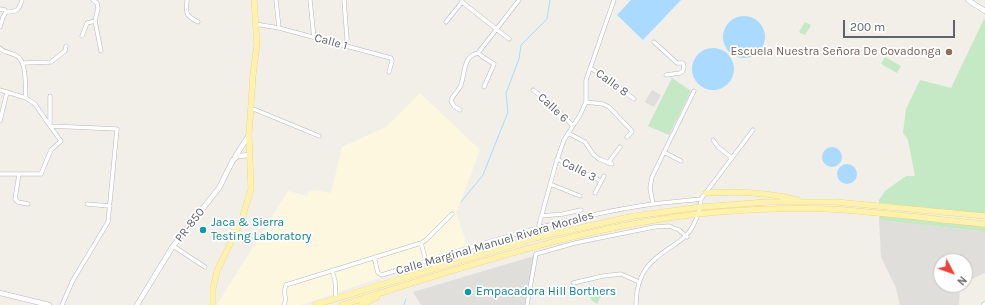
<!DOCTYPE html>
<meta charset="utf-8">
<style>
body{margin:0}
#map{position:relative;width:985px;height:305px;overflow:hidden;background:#f1efe8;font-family:Karla,sans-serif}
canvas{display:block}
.north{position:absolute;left:933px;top:253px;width:40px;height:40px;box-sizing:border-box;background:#fff;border:1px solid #bfc1c3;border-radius:50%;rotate:131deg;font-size:11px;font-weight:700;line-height:16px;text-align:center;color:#5f6368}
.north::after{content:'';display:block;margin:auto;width:14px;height:18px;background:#ea4335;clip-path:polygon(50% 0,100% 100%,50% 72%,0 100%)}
.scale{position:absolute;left:843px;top:20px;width:112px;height:18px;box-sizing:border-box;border:2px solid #5f6368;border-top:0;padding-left:5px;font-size:12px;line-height:14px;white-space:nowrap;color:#5f6368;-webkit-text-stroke:3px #fff;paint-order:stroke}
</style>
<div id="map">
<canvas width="985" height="305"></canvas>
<div class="north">N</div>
<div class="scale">200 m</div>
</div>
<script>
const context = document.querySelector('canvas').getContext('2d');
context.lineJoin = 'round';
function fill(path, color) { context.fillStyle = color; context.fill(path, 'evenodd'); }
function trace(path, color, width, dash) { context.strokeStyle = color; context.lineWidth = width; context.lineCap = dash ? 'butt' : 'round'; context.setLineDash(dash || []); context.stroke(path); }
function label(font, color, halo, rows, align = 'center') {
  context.font = font + ' Karla,sans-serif'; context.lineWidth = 3.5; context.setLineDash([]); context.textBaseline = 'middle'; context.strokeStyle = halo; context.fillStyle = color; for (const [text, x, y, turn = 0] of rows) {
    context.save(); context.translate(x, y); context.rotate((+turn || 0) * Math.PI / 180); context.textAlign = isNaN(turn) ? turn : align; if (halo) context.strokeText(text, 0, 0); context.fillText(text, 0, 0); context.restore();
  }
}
fill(new Path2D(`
 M420,93L480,150L456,213L468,247L301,305H219L218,303L288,191L307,196L308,192L314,190L331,193L342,147L386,127Z`), '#fef7e0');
fill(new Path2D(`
 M652,90L661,95L654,107L645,102Z
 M879,220L979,231L985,234V273L965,282V261H941V285H960L959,305H900L896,288L881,257Z
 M534,256L526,305H421L413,292Z`), '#e0deda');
fill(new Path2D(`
 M984,19L985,20V214L879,203V200L885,191L906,176H915L908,140L903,133L906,109L920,80L951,88Z
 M805,22L811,25L805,35L799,32Z
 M885,57L901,66L897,73L881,64Z
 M672,78L691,91L669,135L648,126Z
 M880,215L985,227V234L979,231L879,220Z
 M593,290L602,294L597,304L591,300L592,299L589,297Z`), '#c5e8c5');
fill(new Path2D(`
 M631,0H681L643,40L617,15Z
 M723 37a21 21 0 1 1 42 0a21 21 0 1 1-42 0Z
 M692 69a21 21 0 1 1 42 0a21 21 0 1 1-42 0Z
 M822 157a10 10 0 1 1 20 0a10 10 0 1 1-20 0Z
 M837 174a10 10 0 1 1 20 0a10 10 0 1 1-20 0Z`), '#aadaff');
trace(new Path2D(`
 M461,202L483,175L508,112L506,93L519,59L521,45L547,19L550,0
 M404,305L406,299`), '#aadaff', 1);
const minor = new Path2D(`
 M93,0L97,3L98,8L95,21L101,51
 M187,0C186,14 185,15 198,22
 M276,0L279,28
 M310,0L314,38
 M344,0L347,39L346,46
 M462,0V2L509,39
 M0,9L5,10L6,12
 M446,22L462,2
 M255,24L279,28L391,58L392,61L389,72
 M0,27L3,17L6,12C17,12 19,10 22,0
 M82,36L87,23L95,21
 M654,42L677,63H683L684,67L683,71L680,73L666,75
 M0,48C4,53 11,52 17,56C27,62 25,86 26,98L35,104L50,126L117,129L108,222L73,280L62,305
 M478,53L519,0
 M478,53L483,57L494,64L484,87
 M24,63L51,62L65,51L66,46
 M590,68L604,76L634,99
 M0,90L26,98
 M533,90L554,106L573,126
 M586,102L603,104L609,107L631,130L632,132L627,137
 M251,109L256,110L319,136
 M460,110L454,106L451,101C453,94 459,91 461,85C465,73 463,56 478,53
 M0,121L7,92
 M568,133L585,142L593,154L599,159L612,164
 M713,140L718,147L732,158
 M664,152L681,161
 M557,159L601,181
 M608,163L620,147
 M0,174H41L51,150L61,141L50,126V96
 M19,174L15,199L18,202L28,204
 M550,184L580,196
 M595,193L604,176
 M87,204L110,206
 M653,204L650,188L652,177L694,91
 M541,216L563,214L581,210
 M539,228V225L556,163L564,140L580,115L586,102V80L614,0
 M421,243L426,261
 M173,246L205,267
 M374,257L378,273L382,275C470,247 562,217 653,204C669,202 685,201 701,199
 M332,270L335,281L336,298
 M573,283L603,276L621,274L639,282
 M284,305C288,298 282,294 286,285L421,243L426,240L452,214
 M527,305L536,254L575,243L654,227L669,226L679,230L687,237
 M636,305C636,288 641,271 654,260C674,241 688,244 698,214C700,209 701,205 701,199L753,130`);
const tertiary = new Path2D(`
 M968,0L985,11
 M235,157L249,135
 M0,293L49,305
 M137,305L173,246L219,188L233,160L238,156L250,155
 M984,305L985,304`);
const primary = new Path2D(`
 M706,193C737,191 768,192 798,200
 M213,305V288L217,271L242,219L251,189L249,135L253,75L257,44L254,0
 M315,305L535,238L634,216L701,207L767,202H836L985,216
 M342,305C465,267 590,223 719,212C755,209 792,208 828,209C880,212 933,219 985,224
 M361,305L377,297`);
trace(minor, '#b5b8bc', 4.5);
trace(tertiary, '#b5b8bc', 5.5);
trace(primary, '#f2c960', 6);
trace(minor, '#fff', 3.5);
trace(tertiary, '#fff', 4.5);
trace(primary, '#fff2af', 5.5);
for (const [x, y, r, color] of [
 [949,52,4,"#8d6e63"],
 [203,230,4,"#0f9aa8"],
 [468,292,4,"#0f9aa8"]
]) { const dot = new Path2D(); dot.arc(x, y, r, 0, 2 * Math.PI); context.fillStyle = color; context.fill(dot); trace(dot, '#fff', 1.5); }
label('12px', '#5f6368', '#fff', [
 ["Calle 1",331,42,15],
 ["Calle 8",612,83,36],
 ["Calle 6",553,108,43],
 ["Calle 3",579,170,27],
 ["PR-850",190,225,-52],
 ["Calle Marginal Manuel Rivera Morales",495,243,-16]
]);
label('12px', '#785e54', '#fff', [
 ["Escuela Nuestra Señora De Covadonga",941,52]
], 'right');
label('12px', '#0d838f', '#fff', [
 ["Jaca & Sierra",211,223],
 ["Testing Laboratory",211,237],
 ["Empacadora Hill Borthers",476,292]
], 'left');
</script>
